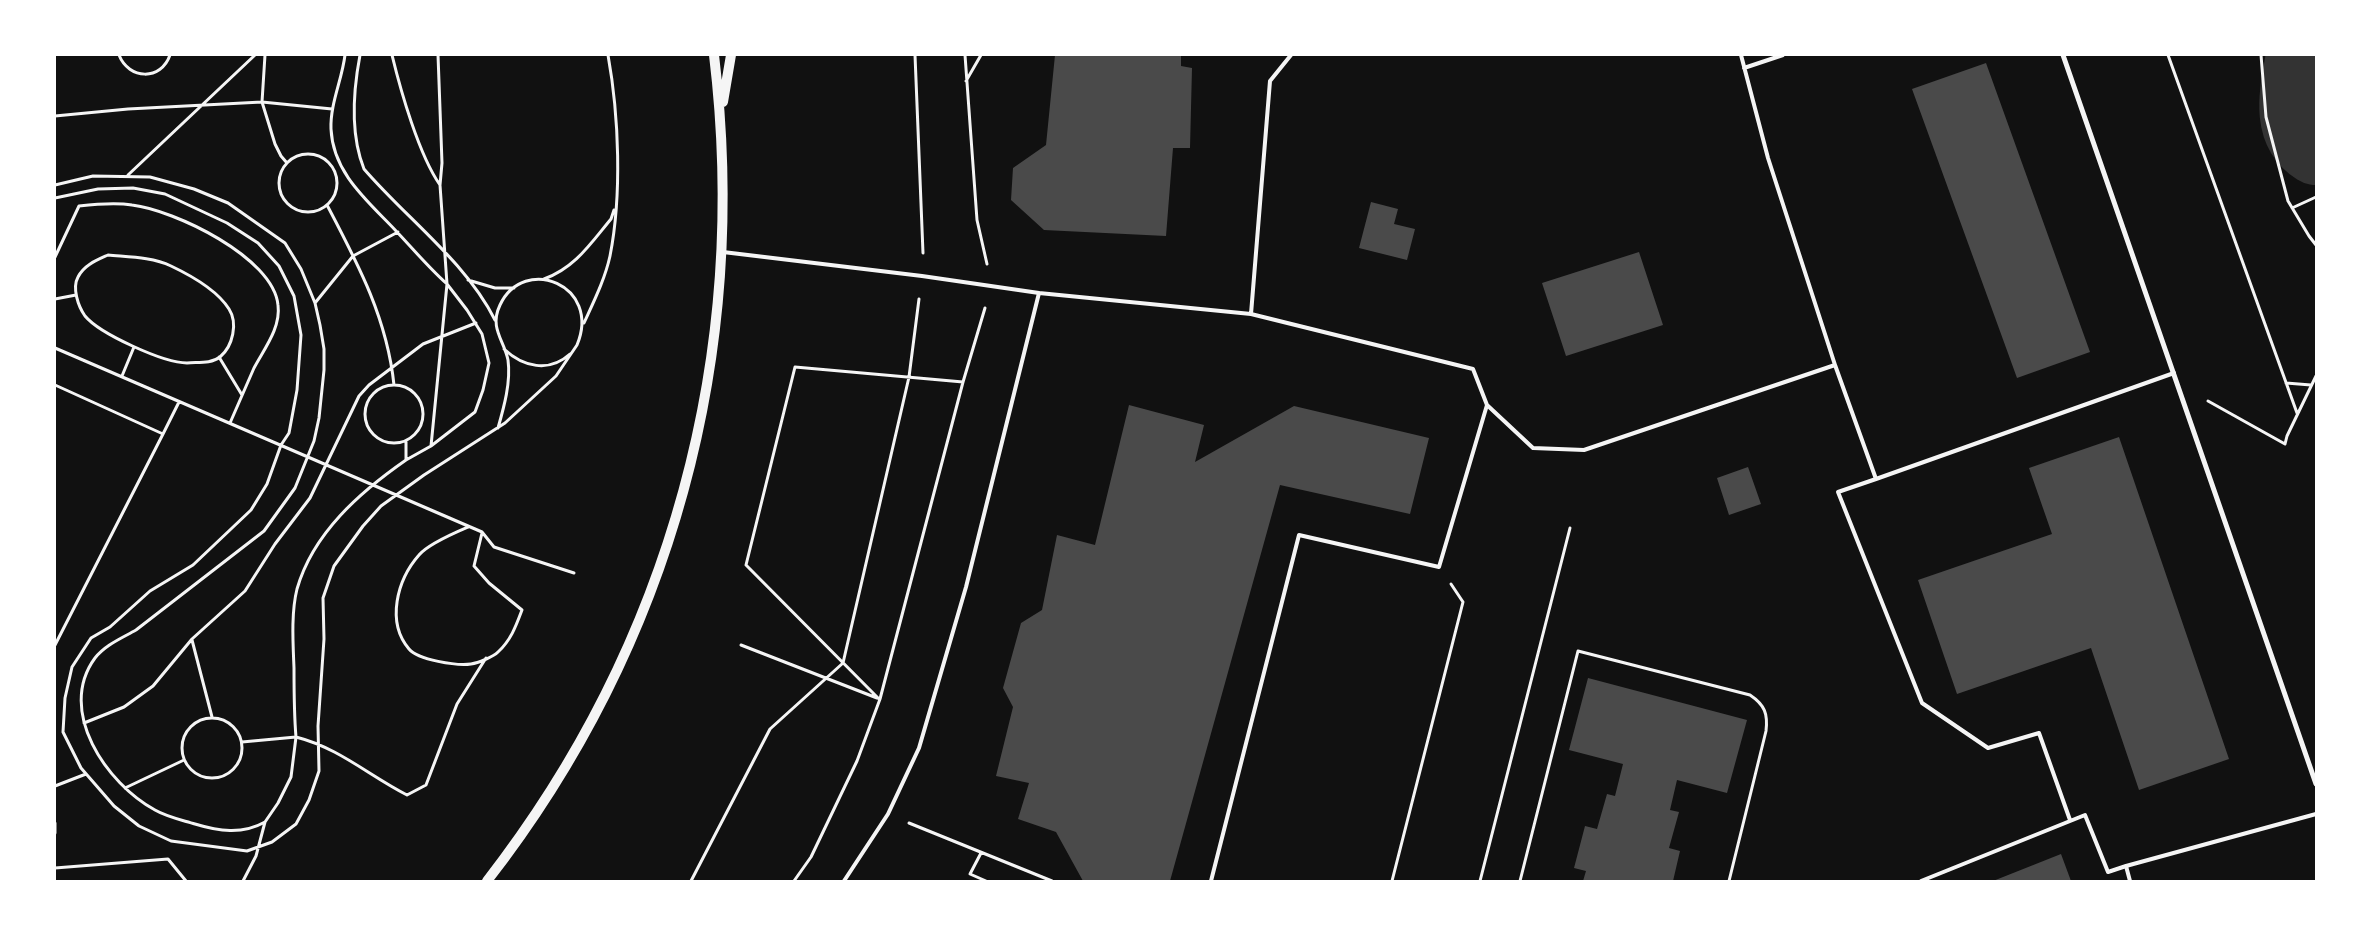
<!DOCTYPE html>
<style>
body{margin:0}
#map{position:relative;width:2371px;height:936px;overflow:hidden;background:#111;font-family:"Times New Roman",serif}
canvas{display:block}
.frame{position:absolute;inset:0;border:56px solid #fff;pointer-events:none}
</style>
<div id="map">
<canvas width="2371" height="936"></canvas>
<div class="frame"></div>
</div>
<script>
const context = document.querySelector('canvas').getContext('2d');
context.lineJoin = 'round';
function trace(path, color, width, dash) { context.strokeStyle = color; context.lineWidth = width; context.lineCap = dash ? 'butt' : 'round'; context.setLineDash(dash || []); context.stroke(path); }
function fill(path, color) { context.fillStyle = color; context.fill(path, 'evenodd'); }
trace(new Path2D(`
 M2301,55C2296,88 2283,129 2316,150`), '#333', 70);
fill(new Path2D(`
 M1055,55H1181V66L1192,68L1190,148H1173L1166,236L1044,230L1011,200L1013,168L1046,145Z
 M1986,63L2090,352L2017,378L1912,89Z
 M1371,202L1398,209L1394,224L1415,229L1407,260L1359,248Z
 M1639,252L1663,325L1566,356L1542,283Z
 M1129,405L1204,425L1195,462L1294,406L1429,438L1410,514L1280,485L1170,881H1083L1056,832L1018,819L1029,783L996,776L1013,707L1003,688L1021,623L1042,610L1057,535L1095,545Z
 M2119,437L2229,759L2139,790L2091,648L1957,694L1918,580L2052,534L2029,468Z
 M1748,467L1761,504L1729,515L1717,478Z
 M1588,678L1747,720L1727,793L1677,780L1670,810L1679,812L1669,848L1680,851L1673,881H1583L1586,871L1574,868L1585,826L1597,829L1607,794L1615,796L1623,764L1569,750Z
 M2061,854L2071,881H1993Z`), '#4a4a4a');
trace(new Path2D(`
 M119,55C129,80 161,81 170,55
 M265,55L262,102L275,144L281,156L287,163
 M345,55C342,80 330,104 331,129C333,174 369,202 397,232C414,250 429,268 447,284L431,446
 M360,55C353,92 350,134 364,169C407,219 465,261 495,320
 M392,55C401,92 419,155 440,185
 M915,55L923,253
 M965,55L977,220L987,264
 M2168,55L2297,413
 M2261,55L2266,117L2288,201L2309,236L2316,245
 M966,81L981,55
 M55,116L128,109L262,102L332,109
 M279 183a29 29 0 1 1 58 0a29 29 0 1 1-58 0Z
 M128,175L255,55
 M55,185L93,176L150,177L194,189L228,203L285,243L301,269L315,303L320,325L324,349V370L319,418L314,441L295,488L264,531L136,630C122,638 105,645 95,658C56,711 107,784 155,810C167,817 182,820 195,824C218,831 242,835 265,822
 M55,198L98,189L133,188L165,194L227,223L258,243L279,266L294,296L301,335L297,390L289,433L281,445L267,484L251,510L193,565L150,591L110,627L91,638L72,667L65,698L63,732L81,768L114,806L139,826L171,841L247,851L272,842L296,824L309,800L319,771L318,726L324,639L323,598L334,566L363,526L381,506L424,475L505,423L556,376L577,345
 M327,205C358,264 387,318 394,385
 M2292,208L2316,197
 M108,255C128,257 152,257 171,266C190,275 217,290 229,309C238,323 233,346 220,357C211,364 198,362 187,363C164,363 100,334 85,316C78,306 72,288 78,277C84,265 97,260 108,255Z
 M55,257L79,206C96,204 115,202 132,205C174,210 273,257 278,305C281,328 264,349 254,368C246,386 238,405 230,423
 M544,279C575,268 591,243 611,219L614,210
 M468,280L495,288H514
 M55,299L76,295
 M315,303L353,256L398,232
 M584,323C594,301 605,279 610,256C622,195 619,116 608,55
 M55,348L482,532L494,547L574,573
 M504,349C523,367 549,373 570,354
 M219,357L242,395
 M122,376L134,347
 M2286,383L2311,385
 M365 414a29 29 0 1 1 58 0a29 29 0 1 1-58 0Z
 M55,385L163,434L179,402
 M2208,401L2285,444L2287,436L2316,376
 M498,428C504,407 511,382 508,360C504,340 489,328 500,305C524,254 602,285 577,345
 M406,460L431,446L475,412L483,390L489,363L482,334L467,310L447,284L440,185L442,163L438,55
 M468,527C454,533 428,544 419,555C397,580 386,622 409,649C418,660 457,666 471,664C478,663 493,657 498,652C511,640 516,626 522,610L489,583L474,566L482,533
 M192,640L212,717
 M55,645L163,434
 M741,645L877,698
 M879,699L746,565L795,367L963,382
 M182 748a30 30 0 1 1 60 0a30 30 0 1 1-60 0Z
 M84,723L124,707L153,686L192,639L245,591L275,544L310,498L359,396L369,385L423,344L476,323
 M242,742L296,737C294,714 294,691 294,668C293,643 291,613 297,589C313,533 360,492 406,460V442
 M55,786L86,774
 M125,788L184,760
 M55,823V833
 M909,823L1052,881
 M981,853L970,874L986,881
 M55,868L168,859L186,881
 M243,881L256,856L265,822L278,803L291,777L296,737C339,748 368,775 407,795L426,785L457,704L486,658
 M691,881L770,729L843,663L909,377L919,299
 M794,881L811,857L857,761L880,699L963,382L985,308
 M1392,881L1463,602L1451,584
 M1480,881L1570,528
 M1520,881L1578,651L1750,695C1765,705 1768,714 1766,731L1729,881`), '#f5f5f5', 3);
trace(new Path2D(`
 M1744,68L1783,55
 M723,252L922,276L1039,293L1251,314L1473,369L1487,405L1439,567L1299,535L1211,881
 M1251,314L1270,81L1291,55
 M1835,365L1876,479L2174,373
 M1487,405L1533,448L1584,450L1835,365L1768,158L1741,55
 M1876,479L1838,492L1922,703L1988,748L2039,733L2070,820
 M844,881L888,814L919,748L966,587L1039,293
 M1921,881L2085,815L2108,872L2126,866
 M2130,881L2126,866L2316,814`), '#f5f5f5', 4);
trace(new Path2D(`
 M2063,55L2316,784`), '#f5f5f5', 5);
trace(new Path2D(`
 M723,102L731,55
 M487,881C672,643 750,354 714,55`), '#f5f5f5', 10);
</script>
